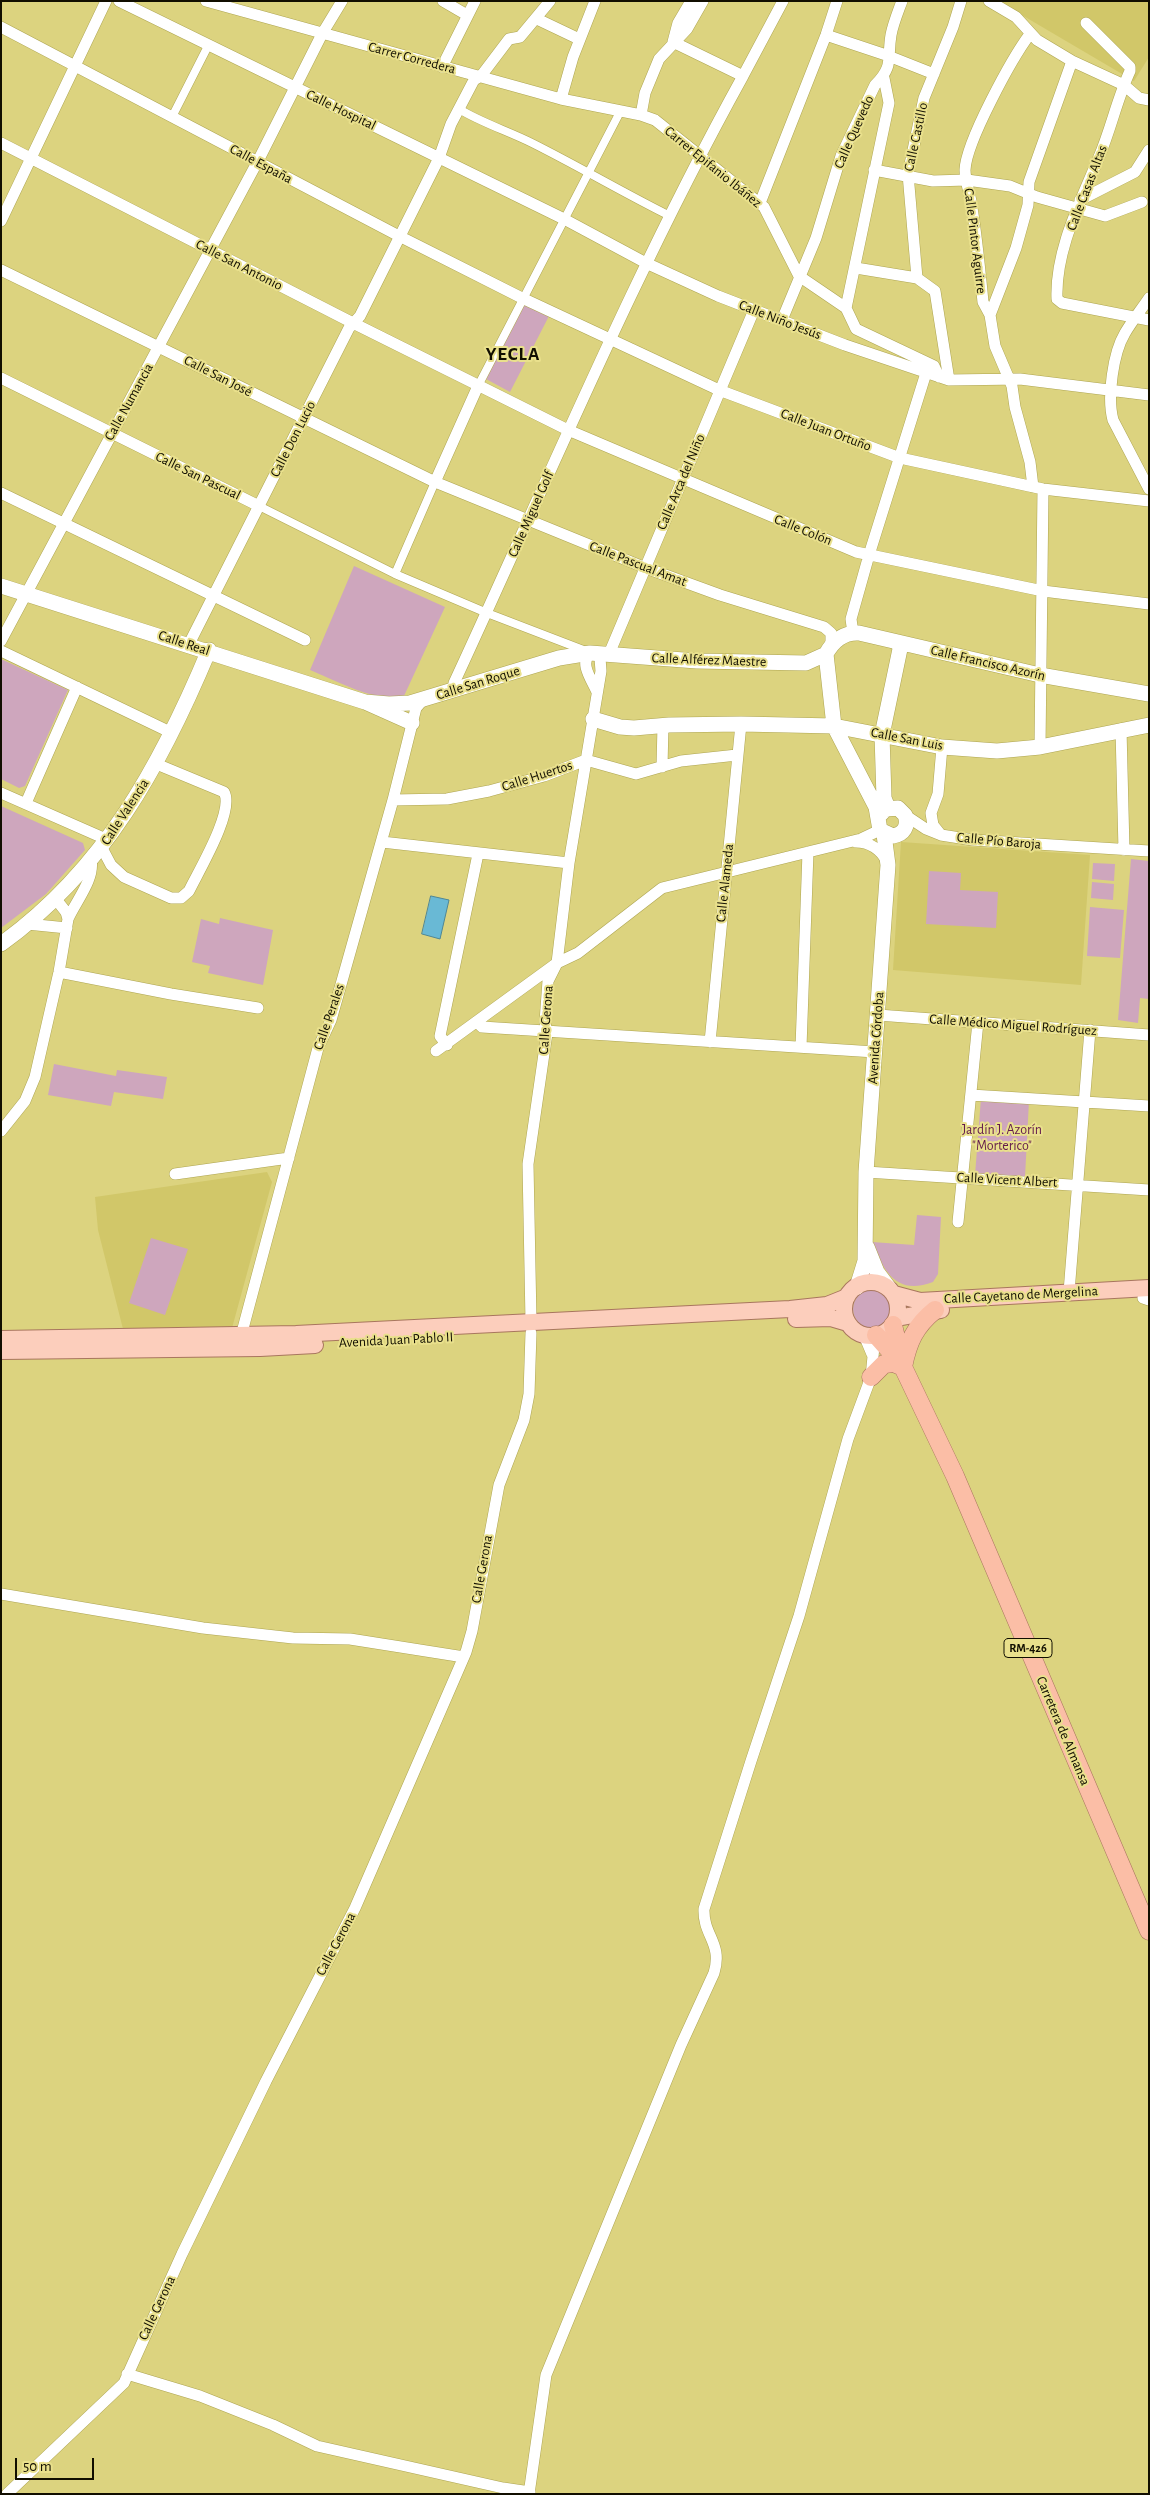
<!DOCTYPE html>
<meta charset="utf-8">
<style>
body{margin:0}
#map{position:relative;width:1150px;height:2495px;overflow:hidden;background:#dcd37f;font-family:"Alegreya Sans",sans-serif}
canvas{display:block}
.frame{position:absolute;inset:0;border:2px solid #110e00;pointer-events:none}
.scale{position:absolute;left:15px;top:2458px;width:79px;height:22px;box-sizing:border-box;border:2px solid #110e00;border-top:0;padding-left:6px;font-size:15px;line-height:18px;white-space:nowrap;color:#110e00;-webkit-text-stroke:4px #e9e08c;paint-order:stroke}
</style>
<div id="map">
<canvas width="1150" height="2495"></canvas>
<div class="frame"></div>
<div class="scale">50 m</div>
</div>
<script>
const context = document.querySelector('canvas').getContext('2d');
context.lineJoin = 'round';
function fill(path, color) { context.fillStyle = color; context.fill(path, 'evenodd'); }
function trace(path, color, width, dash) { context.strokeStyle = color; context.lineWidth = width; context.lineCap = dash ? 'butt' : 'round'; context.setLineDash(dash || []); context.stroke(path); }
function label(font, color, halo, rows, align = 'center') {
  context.font = font + ' "Alegreya Sans",sans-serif'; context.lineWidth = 4; context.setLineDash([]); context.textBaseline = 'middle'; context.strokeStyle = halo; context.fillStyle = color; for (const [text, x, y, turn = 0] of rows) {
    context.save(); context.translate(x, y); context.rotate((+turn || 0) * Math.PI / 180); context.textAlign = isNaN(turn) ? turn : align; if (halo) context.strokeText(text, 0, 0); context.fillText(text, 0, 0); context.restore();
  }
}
fill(new Path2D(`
 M998,1H1149V57L1134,81Z
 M901,842L1090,855L1081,985L893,970Z
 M267,1172L272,1182L232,1328L123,1329L98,1230L95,1197Z`), '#d1c769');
fill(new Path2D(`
 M524,304L549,316L510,392L486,379Z
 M354,566L445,607L404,696C378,704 335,680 310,670Z
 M1,659L68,690L25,786L19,788L1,779Z
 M1,806L83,843L85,850L46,894L1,928Z
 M1131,859L1149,861V999L1140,998L1138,1023L1118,1020Z
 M1093,863L1115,864L1114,881L1092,879Z
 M929,871L961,873L960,890L998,892L996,928L926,924Z
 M1092,882L1114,884L1113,900L1091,898Z
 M1090,907L1124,910L1120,958L1087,956Z
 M220,918L273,930L263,985L208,973L210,966L192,962L201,919L219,924Z
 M54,1064L116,1076L117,1070L167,1077L163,1099L114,1092L111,1106L48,1095Z
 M981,1098L1029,1101L1025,1177L975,1175Z
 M917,1215L941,1217L938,1274L933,1282C897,1296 884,1272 872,1242L914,1245Z
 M151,1238L188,1249L165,1315L129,1303Z
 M853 1309a19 19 0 1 1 38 0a19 19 0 1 1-38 0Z`), '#cea6bd');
const water = new Path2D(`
 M431,896L449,900L440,939L422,934Z`);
fill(water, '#69b9d5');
trace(water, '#4f8695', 1);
const pedestrian = new Path2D(`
 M459,109C482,123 508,131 532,143C578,166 622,192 668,215
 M172,117L208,46
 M478,386L620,112
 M259,506L395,574L487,613L586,651
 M395,574L435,482`);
const minor = new Path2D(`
 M119,1L564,219L646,263L718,296L845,345L949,380L1020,379L1149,395
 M206,1L561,99L641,115L655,120L764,207L799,276L846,308L856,329L934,366L939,377
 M443,1L467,15
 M989,1L1016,17L1037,40L1072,61L1124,85L1139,98L1149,100
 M537,19L579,39
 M1086,23L1130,67V71C1117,99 1111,129 1099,157C1081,201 1055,250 1057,299L1062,303L1149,320
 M1,27L399,236L522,298L719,390L900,458L1043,489L1149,501
 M1030,34C1012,58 966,142 965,170C965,182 971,196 972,208C977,239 980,271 983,302L990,315L995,346L1012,386L1015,407L1030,462L1033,487
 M826,35L886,55L934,74
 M673,42L678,23L691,1
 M442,67L475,1
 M743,76L783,1
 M561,99L573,57L595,1
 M641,115L645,93L659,59L687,29L703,1
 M1,143L353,323L568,430L856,552L1043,591L1149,604
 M874,170L933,181L967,180L1010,186L1037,197L1105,216L1142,202
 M1080,200L1135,172L1149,150
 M760,203L826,35L837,1
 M1,221L106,1
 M856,268L917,278L935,291L949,380
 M1,270L435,482L646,568L720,595L824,627L831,633V645
 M917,278L908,174L924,98L953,27L961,1
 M1149,298C1141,310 1132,321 1125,333C1113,353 1107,397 1113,420L1149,489
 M846,308L889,103L884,78
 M990,315L1016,248L1028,205L1029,182L1072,61
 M782,320L816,238L841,156L875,85C894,66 887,59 891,35C893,24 898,12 902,1
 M1,378L259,506
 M435,482L478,386
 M1,493L305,640
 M853,633L851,619L869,555L926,373
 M1,641L260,157L322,34L342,1
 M189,644L349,328L360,316L439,158L451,124L474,80L481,76L509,39L520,37L550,1
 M1,651L170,732
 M590,653C579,664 592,680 597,692
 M609,654L754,310
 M456,690L454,683C548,480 634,273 743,76L673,42
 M1121,729L1124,850
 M942,747L938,794L931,813L933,825L941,835L973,840L1149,851
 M1040,747L1043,489
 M662,767L663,725
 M1,793L108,840
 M393,800L447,799L489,791L544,776L586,760L636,774L681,761L737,755
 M26,803L77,687
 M905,815L926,829L941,835
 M382,842L569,863
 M856,842C869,842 881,849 887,862
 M102,848L111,865L124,877L171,898H181L189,891C198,872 235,811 224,792L154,763
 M68,919C76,901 95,879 91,860
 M27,924L67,928
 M59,972L171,994L258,1008
 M878,1015L1149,1035
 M477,1022L482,1027L875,1052
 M710,1042L741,724
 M447,1045L440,1036L478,854
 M801,1047L808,852
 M436,1051L557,963L578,953L662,888L861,839L880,830
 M971,1095L1149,1106
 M1,1131L25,1101L35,1077L59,972L68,919L66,912L55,898
 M866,1172L1149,1190
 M175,1174L289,1158
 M958,1222L978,1022
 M1069,1292L1090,1030
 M1143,1298L1149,1300
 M531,1321L528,1164L547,1033L545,1022L548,981L557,963L569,863L601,671L600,658L596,653
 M864,1335L872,1354
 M241,1336L318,1048L331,1020L393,800L416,708L422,701
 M1,1594L203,1628L293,1638L350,1639L464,1657
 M127,2374L200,2396L273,2425L317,2446L503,2488L530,2492
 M7,2494L124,2383L182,2254L266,2081L355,1908L466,1652L472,1631L499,1485L524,1420L529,1394L531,1333
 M529,2494L546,2375L681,2045L714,1973C723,1943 703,1936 704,1909L751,1761L799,1616L848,1439L871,1377L875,1336`);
const secondary = new Path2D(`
 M1,586L365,702L412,723
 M365,702L389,704L410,703L559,658L590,653L697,661L806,663L826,654
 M593,719L620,727L634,728L669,725L741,724L834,726L942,747L997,751L1040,747L1149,725
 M888,808L884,798L882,735L900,649L898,642
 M879,816L886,809L898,808L905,815C909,826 904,834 893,836L880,830L876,807L834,726L826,654C833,641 844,632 859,633L1040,675L1149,694
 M1,944C104,870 161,765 209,650
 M867,1247L877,1272L889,1288
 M857,1287L865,1261L866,1172L888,865L884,834`);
const primary = new Path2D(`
 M844 1309a27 27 0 1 1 54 0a27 27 0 1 1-54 0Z
 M894,1294L920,1301L1149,1288
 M897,1318L941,1310
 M796,1319L831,1318L848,1323
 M1,1339L296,1334L790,1309L827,1305L847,1297
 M1,1351L260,1348L315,1345`);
const trunk = new Path2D(`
 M893,1325L903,1367L955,1476L1149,1931
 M876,1335L899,1361
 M903,1367C908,1342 915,1326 935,1310
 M871,1377L884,1364L894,1363L903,1367`);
trace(pedestrian, '#aea551', 9);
trace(minor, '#aea551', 12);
trace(secondary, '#aea551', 16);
trace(primary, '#a8765e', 18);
trace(trunk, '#a8765e', 19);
trace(pedestrian, '#fff', 8);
trace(minor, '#fff', 11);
trace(secondary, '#fff', 15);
trace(primary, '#fccebc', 16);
trace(trunk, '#fbbea6', 18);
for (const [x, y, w] of [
 [1028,1648,48]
]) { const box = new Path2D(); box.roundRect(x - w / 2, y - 9.5, w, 19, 4); context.fillStyle = '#e9e08c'; context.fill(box); trace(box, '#110e00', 1); }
label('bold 12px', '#110e00', null, [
 ["RM-426",1028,1648]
]);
label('14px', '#110e00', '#e9e08c', [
 ["Carrer Corredera",412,58,15],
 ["Calle Hospital",341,110,26],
 ["Calle Quevedo",854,132,-66],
 ["Calle Castillo",916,137,-78],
 ["Calle España",261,164,28],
 ["Carrer Epifanio Ibáñez",713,167,39],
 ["Calle Casas Altas",1087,188,-69],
 ["Calle Pintor Aguirre",975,241,83],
 ["Calle San Antonio",239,265,27],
 ["Calle Niño Jesús",780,320,21],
 ["Calle San José",218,376,27],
 ["Calle Numancia",129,402,-61],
 ["Calle Juan Ortuño",826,430,21],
 ["Calle Don Lucio",293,439,-63],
 ["Calle San Pascual",198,476,26],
 ["Calle Arca del Niño",681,482,-67],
 ["Calle Miguel Golf",531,514,-66],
 ["Calle Colón",803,530,22],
 ["Calle Pascual Amat",638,564,21],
 ["Calle Real",184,643,18],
 ["Calle Alférez Maestre",709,660,2],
 ["Calle Francisco Azorín",988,663,13],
 ["Calle San Roque",478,683,-17],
 ["Calle San Luis",907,739,11],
 ["Calle Huertos",537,776,-18],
 ["Calle Valencia",125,812,-57],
 ["Calle Pío Baroja",999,841,5],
 ["Calle Alameda",725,883,-84],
 ["Calle Perales",329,1017,-71],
 ["Calle Gerona",546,1020,-86],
 ["Calle Médico Miguel Rodríguez",1013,1025,4],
 ["Avenida Córdoba",876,1038,-86],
 ["Calle Vicent Albert",1007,1180,3],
 ["Calle Cayetano de Mergelina",1021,1295,-3],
 ["Avenida Juan Pablo II",396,1340,-3],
 ["Calle Gerona",482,1569,-80],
 ["Carretera de Almansa",1063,1731,67],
 ["Calle Gerona",336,1944,-62],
 ["Calle Gerona",157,2308,-65]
]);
label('14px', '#631b4c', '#e9e08c', [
 ["Jardín J. Azorín",1002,1130],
 ["\"Morterico\"",1002,1146]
]);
context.letterSpacing = '1px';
label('bold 19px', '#110e00', '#e9e08c', [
 ["YECLA",513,354]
]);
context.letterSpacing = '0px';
</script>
